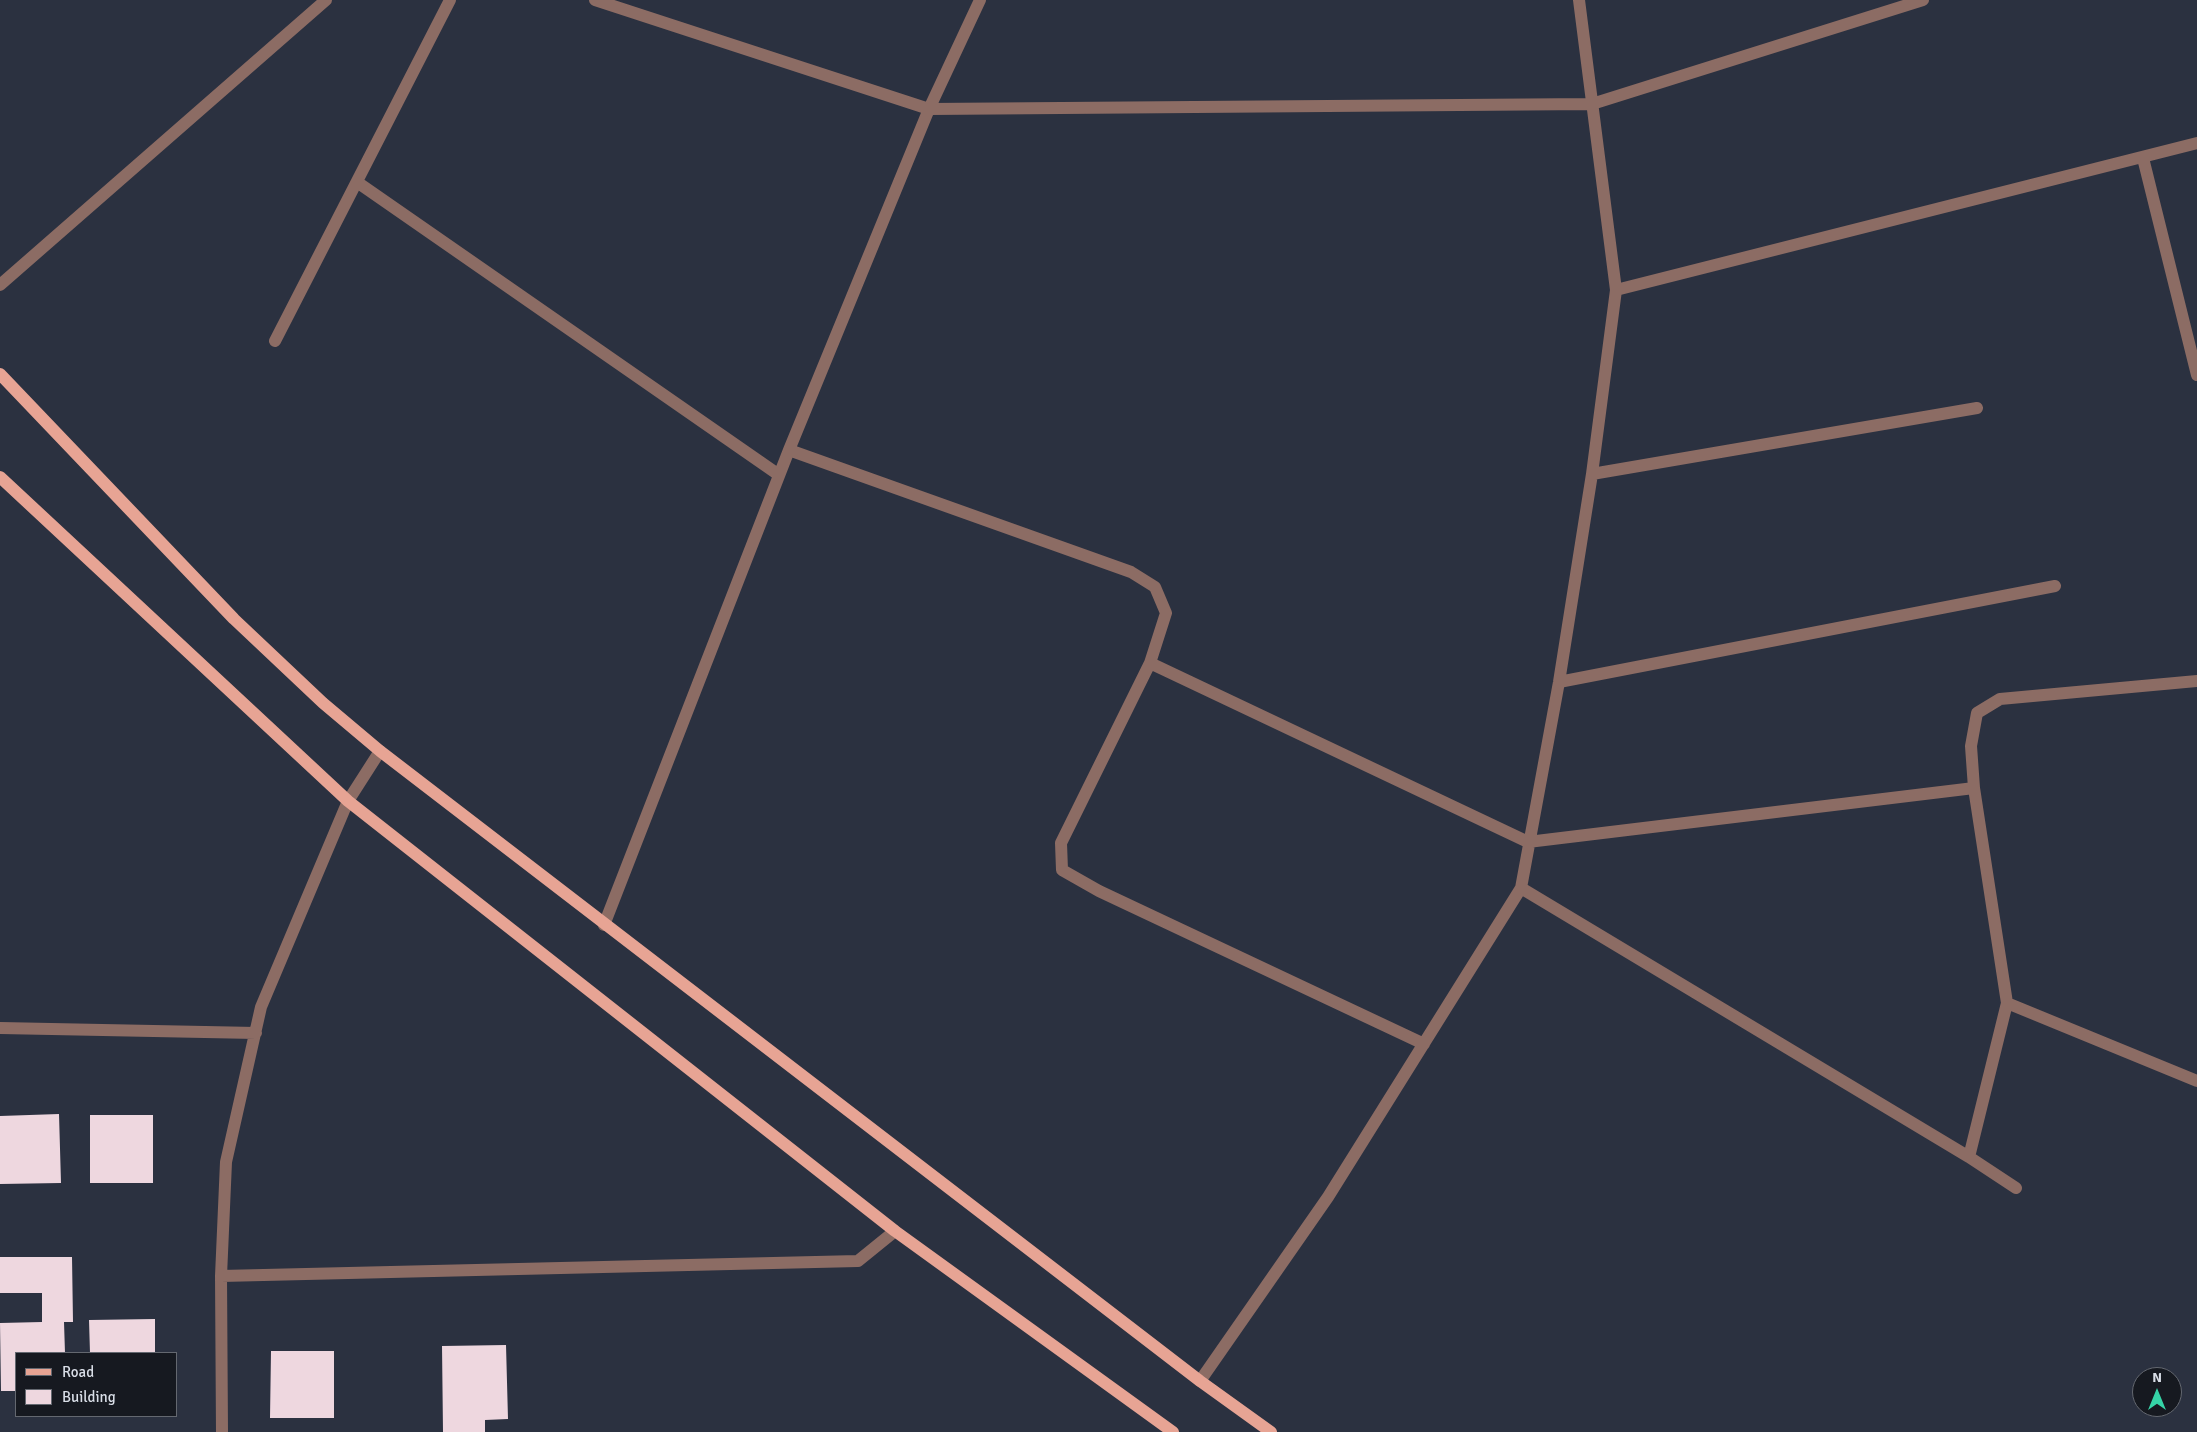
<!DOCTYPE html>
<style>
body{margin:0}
#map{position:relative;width:2197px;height:1432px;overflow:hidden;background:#2b3140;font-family:Signika,sans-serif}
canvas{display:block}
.legend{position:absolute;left:15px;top:1352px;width:162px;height:65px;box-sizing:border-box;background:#161920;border:1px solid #646870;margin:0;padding:6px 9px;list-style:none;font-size:15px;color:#d9dee7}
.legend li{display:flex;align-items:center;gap:10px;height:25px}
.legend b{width:25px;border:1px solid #646870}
.north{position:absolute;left:2132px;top:1367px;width:50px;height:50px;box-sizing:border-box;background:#161920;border:1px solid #646870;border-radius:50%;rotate:0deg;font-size:14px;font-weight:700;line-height:20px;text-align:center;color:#d9dee7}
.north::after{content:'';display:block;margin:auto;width:18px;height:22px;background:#35d4a7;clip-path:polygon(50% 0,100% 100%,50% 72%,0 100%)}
</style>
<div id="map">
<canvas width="2197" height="1432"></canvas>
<ul class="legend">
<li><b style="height:6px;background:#e7a494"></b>Road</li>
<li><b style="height:14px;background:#eed7df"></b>Building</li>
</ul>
<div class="north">N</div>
</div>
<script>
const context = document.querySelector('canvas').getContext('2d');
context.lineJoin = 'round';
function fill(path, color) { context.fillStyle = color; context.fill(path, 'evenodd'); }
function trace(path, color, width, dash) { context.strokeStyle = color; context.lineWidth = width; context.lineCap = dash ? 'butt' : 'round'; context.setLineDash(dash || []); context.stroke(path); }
fill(new Path2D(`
 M59,1114L61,1183L0,1184V1116Z
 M90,1115H153V1183H90Z
 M0,1257H72L73,1322H64L65,1353H16V1391H1L0,1323L42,1322V1293H0Z
 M155,1319V1353H90L89,1320Z
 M506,1345L508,1419L485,1420V1432H443L442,1346Z
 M271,1351H334V1418H270Z`), '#eed7df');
trace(new Path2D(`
 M595,0L929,109L1592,104L1923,0
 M2143,158L2197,375
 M357,182L779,475
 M0,285L326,0
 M1616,290L2197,143
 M275,341L450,0
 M789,450L1131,572L1155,587L1166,613L1150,663L1061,843L1062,870L1099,891L1424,1044
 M1592,474L1977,408
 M1150,663L1528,842L1974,788
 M1559,682L2055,586
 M1521,888L1969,1157L2016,1188
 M604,925L789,450L929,109L980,0
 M2007,1003L2197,1081
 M0,1028L256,1033
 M1969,1157L2007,1003L1974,788L1971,746L1977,713L2000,699L2197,681
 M221,1276L858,1261L895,1231
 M1200,1381L1328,1197L1521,888L1559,682L1592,474L1616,290L1579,0
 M222,1432L221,1276L226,1162L261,1007L348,801L380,751`), '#8c6c64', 12);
trace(new Path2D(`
 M0,374L234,619L323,703L380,751L1200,1381L1271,1432
 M0,477L348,801L895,1231L1173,1432`), '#e7a494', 12);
</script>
